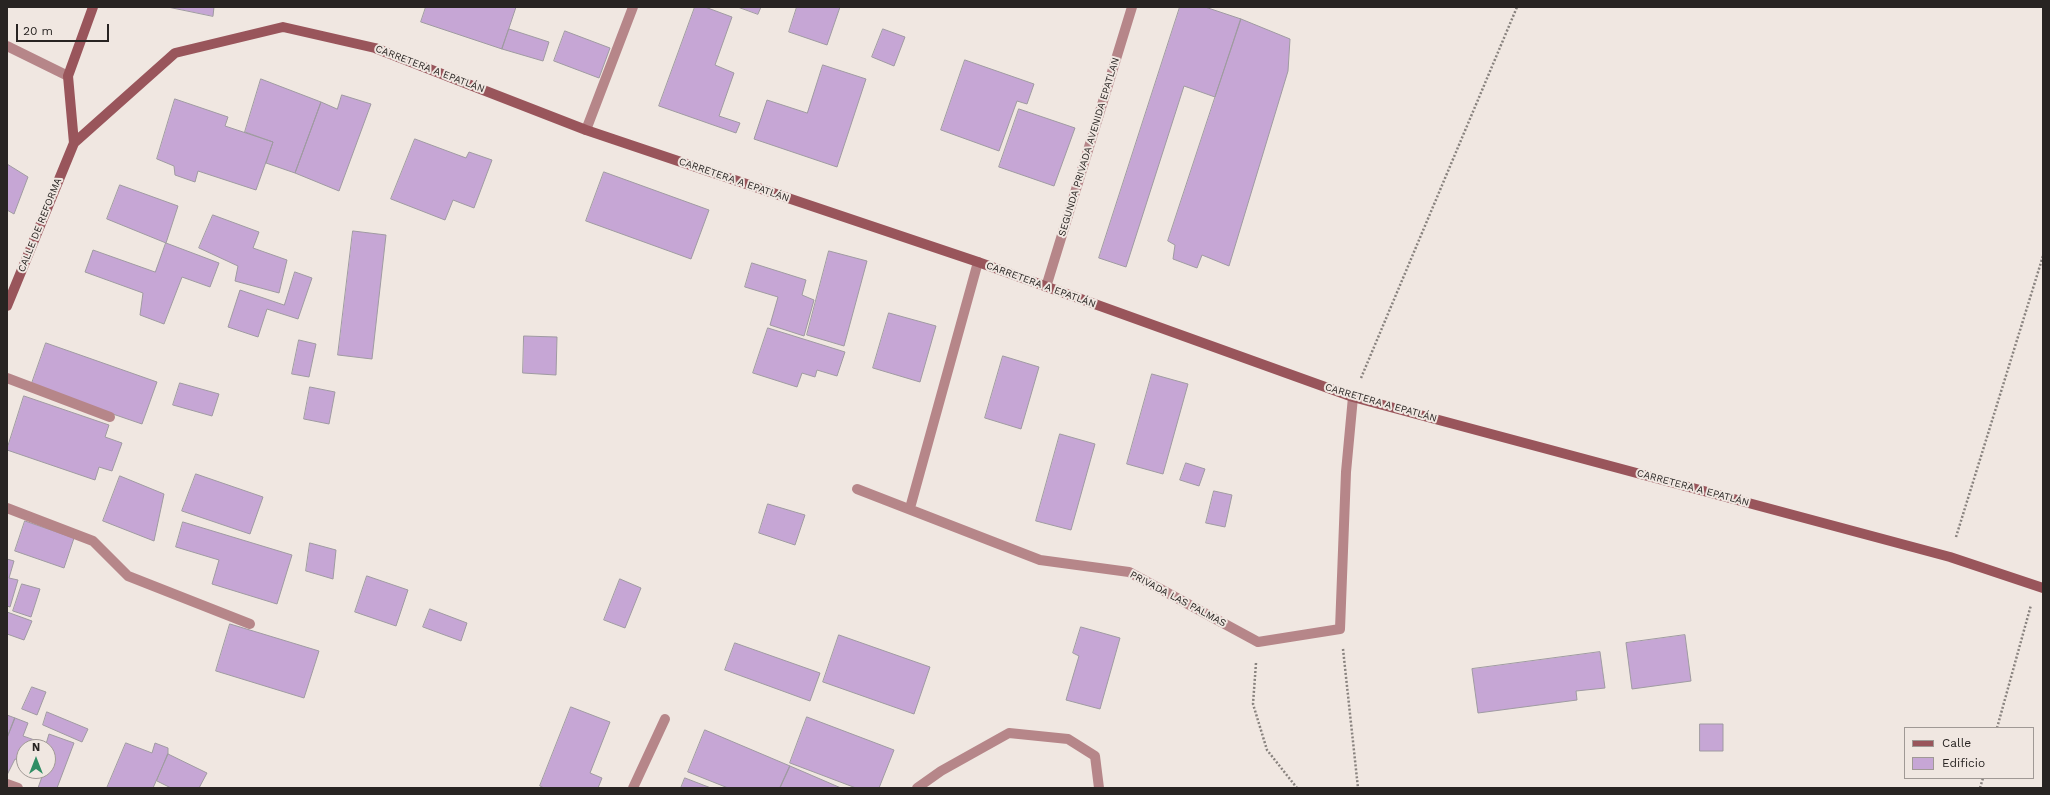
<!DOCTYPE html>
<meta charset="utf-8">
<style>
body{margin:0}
#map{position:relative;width:2050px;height:795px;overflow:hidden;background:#f0e7e1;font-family:"Work Sans",sans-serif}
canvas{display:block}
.frame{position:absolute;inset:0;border:8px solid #282422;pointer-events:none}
.legend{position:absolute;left:1904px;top:727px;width:130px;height:52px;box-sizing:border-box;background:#f0e7e1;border:1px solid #a09995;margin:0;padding:5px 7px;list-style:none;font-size:12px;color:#282422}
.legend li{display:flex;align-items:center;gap:8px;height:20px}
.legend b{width:20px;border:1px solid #a09995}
.north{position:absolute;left:16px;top:739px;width:40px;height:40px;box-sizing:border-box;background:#f0e7e1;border:1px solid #a09995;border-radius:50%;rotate:0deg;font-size:11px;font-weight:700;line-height:16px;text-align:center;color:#282422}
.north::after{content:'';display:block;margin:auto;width:14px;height:18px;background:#2f8d64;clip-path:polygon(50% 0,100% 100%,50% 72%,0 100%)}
.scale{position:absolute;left:16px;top:24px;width:93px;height:18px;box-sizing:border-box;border:2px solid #282422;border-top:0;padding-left:5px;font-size:12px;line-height:14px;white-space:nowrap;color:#282422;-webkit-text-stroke:3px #f0e7e1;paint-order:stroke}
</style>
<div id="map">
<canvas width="2050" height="795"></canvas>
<div class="frame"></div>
<ul class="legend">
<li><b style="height:5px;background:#99555b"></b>Calle</li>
<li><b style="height:11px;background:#c6a6d5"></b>Edificio</li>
</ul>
<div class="north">N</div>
<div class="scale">20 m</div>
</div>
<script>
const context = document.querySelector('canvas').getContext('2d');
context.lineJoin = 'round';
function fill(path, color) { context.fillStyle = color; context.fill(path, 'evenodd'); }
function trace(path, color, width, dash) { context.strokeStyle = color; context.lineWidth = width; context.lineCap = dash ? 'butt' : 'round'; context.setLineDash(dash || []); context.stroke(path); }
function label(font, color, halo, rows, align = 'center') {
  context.font = font + ' "Work Sans",sans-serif'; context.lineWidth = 4; context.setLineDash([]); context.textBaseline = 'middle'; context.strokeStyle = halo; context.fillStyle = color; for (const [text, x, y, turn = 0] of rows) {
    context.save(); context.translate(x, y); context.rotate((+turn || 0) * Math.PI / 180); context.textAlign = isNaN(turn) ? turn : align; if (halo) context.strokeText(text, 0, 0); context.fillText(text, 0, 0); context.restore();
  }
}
const building = new Path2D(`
 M168,7H214L213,16Z
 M426,7H516L502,49L421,22Z
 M695,7H705L732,17L715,65L734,73L719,116L740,123L736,133L659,106Z
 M738,7H761L758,14Z
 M797,7H840L827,45L789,32Z
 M1180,7H1205L1241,19L1215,97L1184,86L1126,267L1099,258Z
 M1241,19L1290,39L1288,71L1229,266L1202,255L1197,268L1173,259L1175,245L1168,241Z
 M509,29L549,42L543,61L502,49Z
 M883,29L905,37L894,66L872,57Z
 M565,31L610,48L599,78L554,61Z
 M965,60L1034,84L1027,104L1017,101L999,151L941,130Z
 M823,65L866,79L837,167L754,139L767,100L807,113Z
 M261,79L321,102L295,173L266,163L273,142L245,132Z
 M342,95L371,104L339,191L295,173L321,102L337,109Z
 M175,99L228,117L225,126L273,142L256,190L198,171L195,182L175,175L174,166L157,159Z
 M1019,109L1075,128L1054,186L999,167Z
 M415,139L466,158L469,152L492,160L474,208L453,200L445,220L391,199Z
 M7,164L28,177L14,214L7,210Z
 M604,172L709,210L691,259L586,221Z
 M120,185L178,206L166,243L107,219Z
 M213,215L259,232L253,248L287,260L279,293L235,281L238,266L199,248Z
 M353,231L386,235L372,359L338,355Z
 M166,243L219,263L210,287L182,277L164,324L140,315L143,293L85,272L93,250L155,272Z
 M829,251L867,261L844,346L807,335Z
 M752,263L806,280L802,295L814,300L804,336L770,325L778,297L745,287Z
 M295,272L312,278L298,319L267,309L258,337L228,327L240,290L284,305Z
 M889,313L936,326L920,382L873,368Z
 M768,328L845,352L837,376L817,370L815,377L802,373L797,387L753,373Z
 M524,336L557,337L556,375L523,373Z
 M299,340L316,344L309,377L292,374Z
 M46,343L157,382L142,424L31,386Z
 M1003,356L1039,367L1021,429L985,418Z
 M1152,374L1188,384L1163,474L1127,464Z
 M180,383L219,394L212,416L173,405Z
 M310,387L335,392L329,424L304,419Z
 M24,396L109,425L105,437L122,443L112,471L99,467L95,480L7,450Z
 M1060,434L1095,444L1071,530L1036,521Z
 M1186,463L1205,469L1199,486L1180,480Z
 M196,474L263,497L250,534L182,511Z
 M120,476L164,494L154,541L103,521Z
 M1214,491L1232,495L1225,527L1206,523Z
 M768,504L805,515L795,545L759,533Z
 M25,521L74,538L64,568L15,551Z
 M183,522L292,555L277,604L212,584L219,560L176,547Z
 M310,543L336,550L333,579L306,571Z
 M7,559L14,561L9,578L18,580L10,607L7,606Z
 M367,576L408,590L396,626L355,612Z
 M620,579L641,588L625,628L604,620Z
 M22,584L40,589L31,617L13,611Z
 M430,609L467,623L461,641L423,627Z
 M7,612L32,621L24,640L7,634Z
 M230,624L319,651L304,698L216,671Z
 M1081,627L1120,638L1100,709L1066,700L1079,656L1073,653Z
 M839,635L930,667L914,714L823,682Z
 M1685,635L1691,681L1632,689L1626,643Z
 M735,643L820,673L810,701L725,670Z
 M1600,652L1605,688L1576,691L1577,700L1478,713L1472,669Z
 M32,687L46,692L37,715L22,709Z
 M571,707L610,722L590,773L602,778L598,788H544L540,786Z
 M47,712L88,729L82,742L43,725Z
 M7,715L15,718L7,738Z
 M807,717L894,750L879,788H856L790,763Z
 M15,718L28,723L23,736L46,744L49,734L74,743L57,788H38L44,771H48V747H24V762L15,759L7,775V738Z
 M1700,724H1723V751H1700Z
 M705,730L790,766L780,788H728L688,772Z
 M126,743L152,753L155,743L168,748V754L153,788H107Z
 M168,754L207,773L199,788H171L157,781Z
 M790,766L841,788H780Z
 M685,778L711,788H681Z`);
fill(building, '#c6a6d5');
trace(building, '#9f9aa1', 1);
trace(new Path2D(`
 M1361,378L1517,7
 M1956,537L2043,256
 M1343,649L1358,788
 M1256,663L1253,704L1267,750L1297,788
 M1997,728L2031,605
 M1980,788L1983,778`), '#88827e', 2.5, [2, 2]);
trace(new Path2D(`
 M7,46L68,76
 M7,378L110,417
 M7,784L18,788`), '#b68689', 10);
trace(new Path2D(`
 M586,130L633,7
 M1046,287L1132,7
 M857,489L1040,560L1129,572L1258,642L1340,629L1346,472L1353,397
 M7,508L93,541L128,576L250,624
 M910,508L978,262
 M633,788L665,719
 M917,788L941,771L1009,733L1068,739L1095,756L1099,788`), '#b68689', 10);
trace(new Path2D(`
 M74,143L68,76L93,7
 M7,306L74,143L175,53L283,27L375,48L586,130L978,262L1353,397L1950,557L2043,588`), '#99555b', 10);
label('10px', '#282422', '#f0e7e1', [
 ["CARRETERA A EPATLÁN",430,69,21],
 ["SEGUNDA PRIVADA AVENIDA EPATLAN",1089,147,-73],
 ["CARRETERA A EPATLÁN",734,180,19],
 ["CALLE DE REFORMA",40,225,-68],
 ["CARRETERA A EPATLÁN",1041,285,20],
 ["CARRETERA A EPATLÁN",1381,403,16],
 ["CARRETERA A EPATLÁN",1693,488,15],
 ["PRIVADA LAS PALMAS",1178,599,28]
]);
</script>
